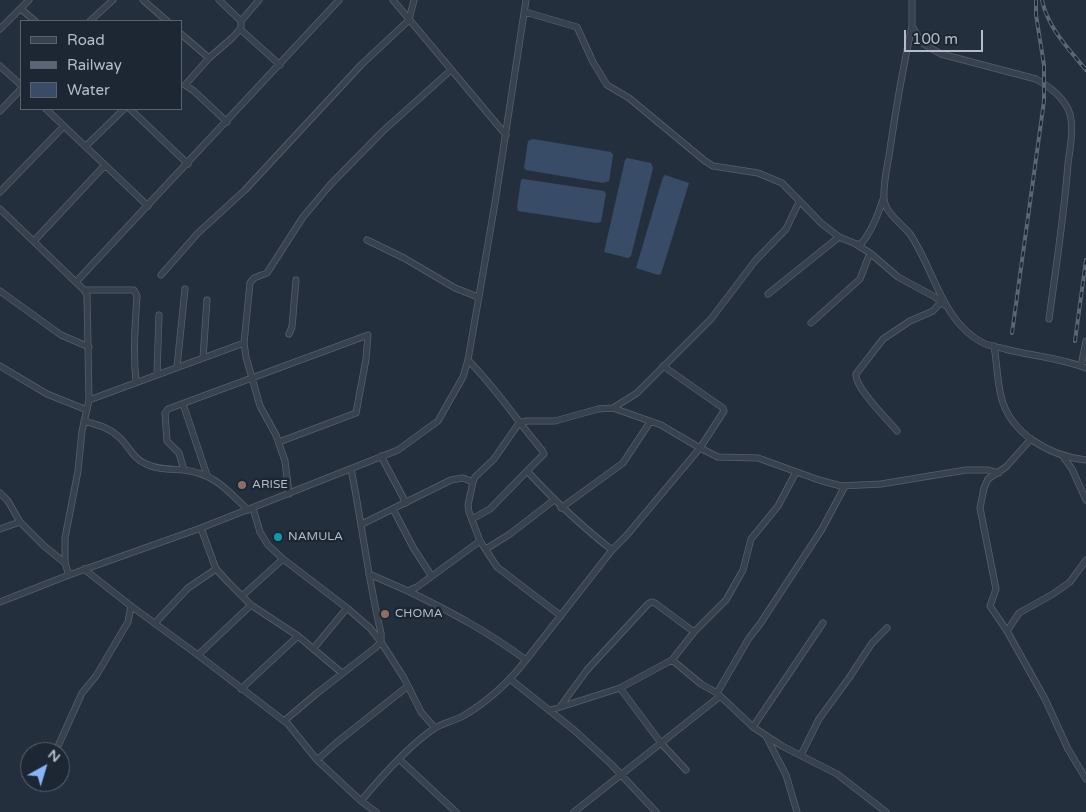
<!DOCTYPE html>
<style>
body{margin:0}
#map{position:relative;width:1086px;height:812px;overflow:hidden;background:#242f3e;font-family:"Varela Round",sans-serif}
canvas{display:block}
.legend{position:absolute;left:20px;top:20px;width:162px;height:90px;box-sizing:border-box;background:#1d2633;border:1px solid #59626f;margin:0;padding:6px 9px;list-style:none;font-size:15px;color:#b4bcc9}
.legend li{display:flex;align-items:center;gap:10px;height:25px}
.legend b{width:25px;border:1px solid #59626f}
.north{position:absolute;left:20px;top:742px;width:50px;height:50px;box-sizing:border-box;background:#1d2633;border:1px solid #59626f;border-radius:50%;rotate:39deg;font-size:14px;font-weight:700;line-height:20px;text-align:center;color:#b4bcc9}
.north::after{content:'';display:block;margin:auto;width:18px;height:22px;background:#8ab4f8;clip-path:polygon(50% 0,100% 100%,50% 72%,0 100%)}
.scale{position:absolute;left:904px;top:30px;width:79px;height:22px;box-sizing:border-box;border:2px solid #b4bcc9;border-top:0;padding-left:6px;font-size:15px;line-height:18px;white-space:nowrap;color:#b4bcc9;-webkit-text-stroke:4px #1d2633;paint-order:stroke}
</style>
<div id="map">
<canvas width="1086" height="812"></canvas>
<ul class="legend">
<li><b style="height:6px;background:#38414e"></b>Road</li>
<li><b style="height:6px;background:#5a6575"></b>Railway</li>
<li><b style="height:14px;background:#394c67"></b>Water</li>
</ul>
<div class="north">N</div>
<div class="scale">100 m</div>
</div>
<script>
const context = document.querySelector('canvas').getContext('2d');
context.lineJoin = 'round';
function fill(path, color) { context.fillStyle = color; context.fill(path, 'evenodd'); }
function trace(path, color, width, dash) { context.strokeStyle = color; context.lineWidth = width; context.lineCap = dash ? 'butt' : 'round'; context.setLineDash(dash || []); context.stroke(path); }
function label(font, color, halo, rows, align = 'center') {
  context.font = font + ' "Varela Round",sans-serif'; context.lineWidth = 5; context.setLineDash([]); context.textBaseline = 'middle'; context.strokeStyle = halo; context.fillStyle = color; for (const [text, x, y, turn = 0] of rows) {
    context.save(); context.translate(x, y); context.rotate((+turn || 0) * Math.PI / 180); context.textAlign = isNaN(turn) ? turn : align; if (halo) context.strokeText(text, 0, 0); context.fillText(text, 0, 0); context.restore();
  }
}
fill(new Path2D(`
 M533,139L611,152L613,155L609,181L603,183L526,170L524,168L528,141Z
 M627,158L651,163L653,168L631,256L628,258L604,252L625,160Z
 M665,175L689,183L661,274L658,275L636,268L663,177Z
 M523,179L604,191L606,194L601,222L597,223L518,211L517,207L521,180Z`), '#394c67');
const minor = new Path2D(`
 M143,0L167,21
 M219,0L241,21V28L232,38L209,58L185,85L194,91L227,122
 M393,0L506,135
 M912,0V26L922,43L941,54L1036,79C1050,87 1065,98 1070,114C1074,130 1070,148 1068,164C1064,216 1056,267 1049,319
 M21,9L35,21
 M525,12L577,27L593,62L607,85L629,98L705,161L713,166L758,173L782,183L821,223L839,237L854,243L870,253L898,277L935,297L946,306
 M90,21L113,0
 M241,21L259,0
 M912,26C903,67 896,108 890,149C888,164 883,182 884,198C884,212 902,224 910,234C934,269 942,322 983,343C989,346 998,347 1005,349C1032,356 1060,358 1086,368
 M0,29L29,0
 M240,29L280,65
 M181,34L209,58
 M0,66L21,85
 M46,109L148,206
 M130,109L188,164
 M0,111L21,89
 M86,146L124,109
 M0,192L64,126
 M0,209L84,290L87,295L89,400L82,431L78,471L65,538V563L69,575
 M367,240L404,258L455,288L478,297
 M34,241L105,165
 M856,244H861C872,231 878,215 883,199
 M161,275L198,233L245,190L361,65L409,20L414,0
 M76,282L339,0
 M84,290H134L137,296C135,325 133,353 136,382
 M0,291L61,335L89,347
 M768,294L839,237
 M811,323L860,279L870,253
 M289,334L292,327L296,280
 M994,346C997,363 997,380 1001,396C1010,434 1050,456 1086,460
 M203,358L207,300
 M468,360C496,388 517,421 542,450L544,454L527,471C554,500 581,526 612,550L526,660
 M0,366L47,394L87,410
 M1081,366L1086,341
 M177,367L185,289
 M157,375L159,315
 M89,400L244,343
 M183,404L207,475
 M613,408L637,393L711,319L755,261L786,229L799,202
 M84,421C97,425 109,427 119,437C129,446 133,459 146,464C158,470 171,469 184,470C215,474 226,489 248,510
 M897,431C888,420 854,387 856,374L883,339L910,321L933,311L941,302
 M1031,439L1006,467L988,479L984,488L980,508L996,589L990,606L1007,631L1045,699L1068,749L1086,779
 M1062,455L1072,469L1086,500
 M381,456L406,503
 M184,470L179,453L167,441L165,413L168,409L368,335L366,359L356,413L279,442
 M0,493L8,501L20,522
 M289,494L285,461L276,435L260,406L246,357L244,343L250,283L254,278L267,273L303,217L330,185L383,131L451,70
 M253,508L260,532L268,545L283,559L347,608L370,628L381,642L404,678L421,712L435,728
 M561,508L623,463L650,422
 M393,509L414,549L431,575
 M472,519L490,509L527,471
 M362,524L451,480L463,478L473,482
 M201,528L216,569L229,583L251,605L298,636L342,673
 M0,529L20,522L43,545L65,563
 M480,541L497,567L561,616
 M486,549L510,534L554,500
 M612,550L627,535L700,448L724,411L723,408L663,366
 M84,569L131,606L198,655L288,724L317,760L361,801L376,812
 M369,574L408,591L417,587L480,541L469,512L468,505L473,482L475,477L494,459L519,423L527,421H555L598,409L613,408L661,425L700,448L718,457L758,458L819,480L841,486L881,484L966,470H987L999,473
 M242,596L283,559
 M0,602L69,575L201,528L398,450L438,421L463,377L468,360L495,203L526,0
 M155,623L188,588L216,569
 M1007,631L1019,613L1053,594L1070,582L1086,560
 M313,649L347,608
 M198,655L251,605
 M672,660L701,684L717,693L753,727L782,746L837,774L886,812
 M510,679L574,730L611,764L656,812
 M620,688L661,743L686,770
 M241,689L298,636
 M717,693L749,638L760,624L822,529L845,486
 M560,707L587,670L648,604L652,602L655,603L694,632
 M551,710L620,688L672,660L694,632L726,600L743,570L751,539L778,506L796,472
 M284,721L316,694L375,648L381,642V633C368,579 362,523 351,469
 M753,727L823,623
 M766,736L786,775L797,812
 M59,744L82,693L96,676L128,622L131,606
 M801,755L819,719L849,678L872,643L887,628
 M399,759L456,812
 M317,760L336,743L408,686
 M361,801C381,777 409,745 435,728C443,723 454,721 463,716C487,702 509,682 526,660C487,631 451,612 408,591
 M574,812L719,697`);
trace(minor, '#565f6c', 7);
trace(minor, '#38414e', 5.5);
const rail = new Path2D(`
 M1042,0C1048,28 1068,48 1086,70
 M1012,333L1044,101V65L1036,15V0
 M1075,341L1086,260`);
trace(rail, '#5a6575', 4);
trace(rail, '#1d2633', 2, [5.5]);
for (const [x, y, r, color] of [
 [242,485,5,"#8d6e63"],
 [278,537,5,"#0f9aa8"],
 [385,614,5,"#8d6e63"]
]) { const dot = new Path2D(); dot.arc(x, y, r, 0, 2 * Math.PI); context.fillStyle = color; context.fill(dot); trace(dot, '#1d2633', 2); }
label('12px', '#b4bcc9', '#1d2633', [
 ["ARISE",252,485],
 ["NAMULA",288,537],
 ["CHOMA",395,614]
], 'left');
</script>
